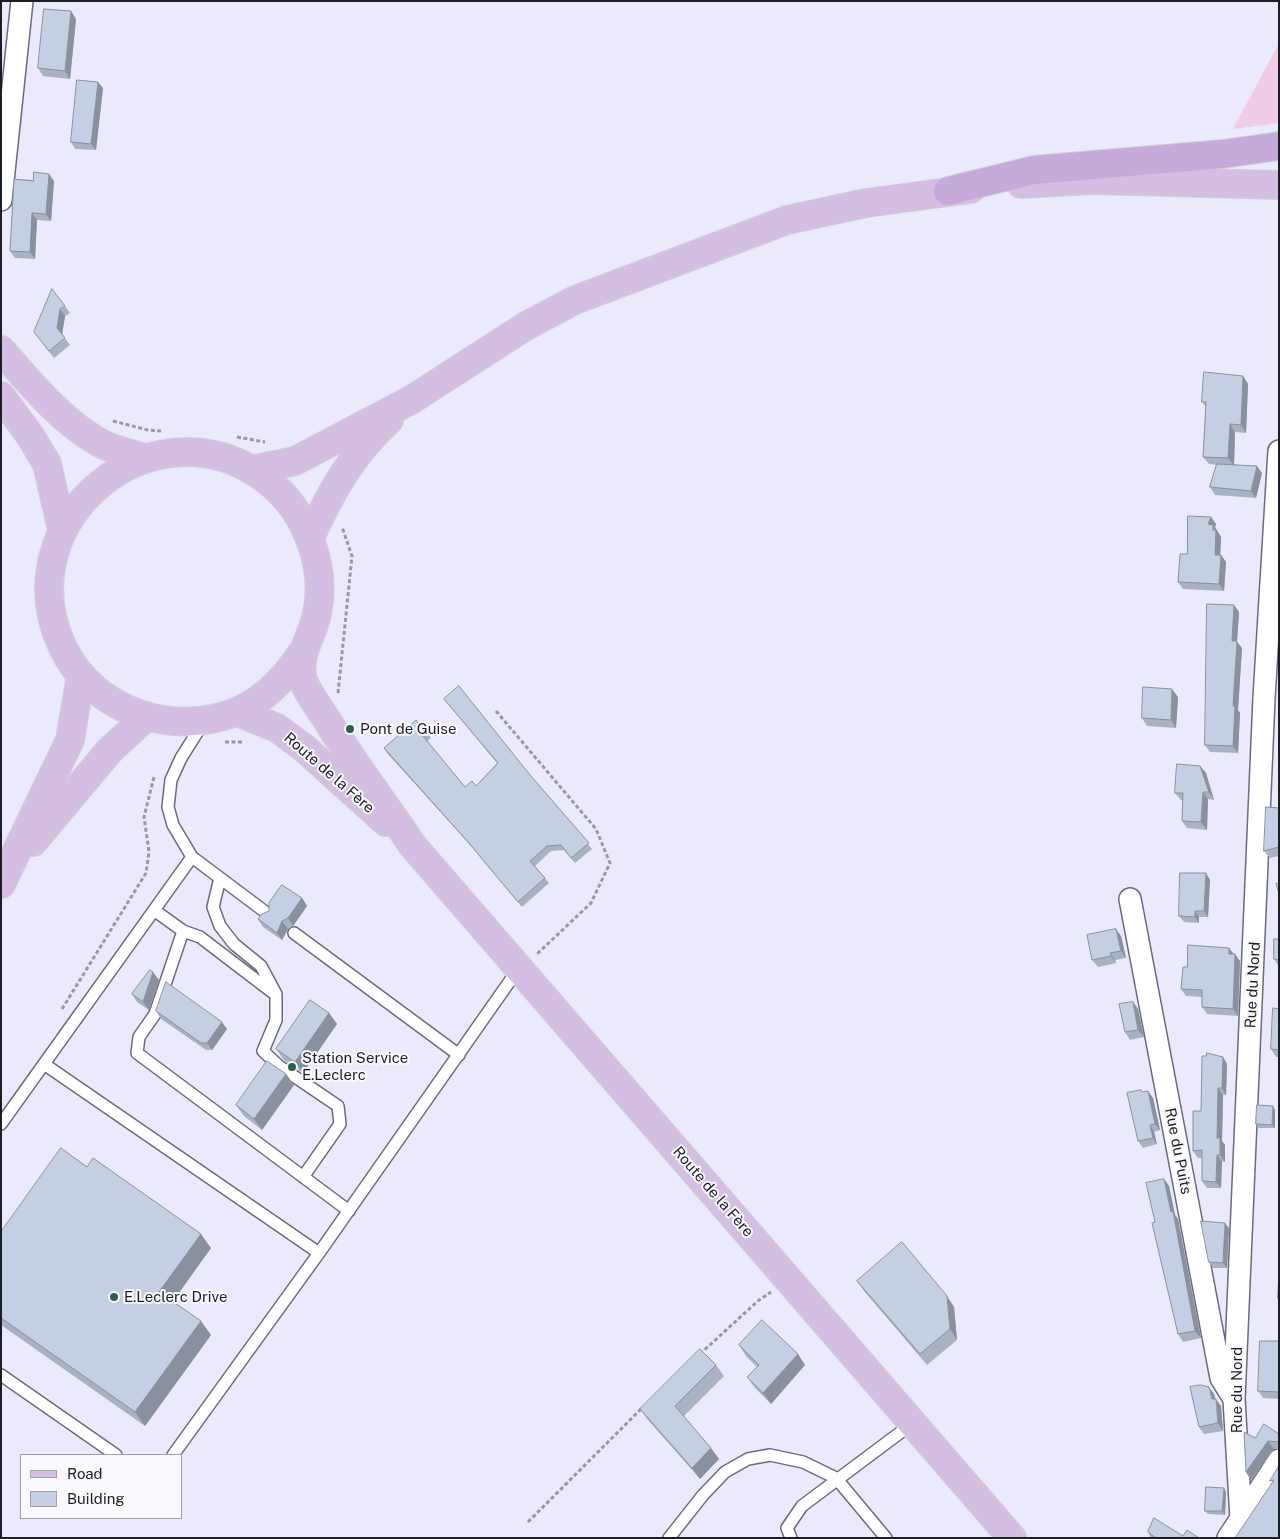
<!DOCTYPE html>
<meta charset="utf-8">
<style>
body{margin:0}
#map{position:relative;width:1280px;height:1539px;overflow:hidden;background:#eaeafc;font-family:"Public Sans",sans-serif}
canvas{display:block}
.frame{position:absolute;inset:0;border:2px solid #1d1d25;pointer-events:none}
.legend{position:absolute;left:20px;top:1454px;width:162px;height:65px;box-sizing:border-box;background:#f8f8fd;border:1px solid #a0a0a7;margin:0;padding:6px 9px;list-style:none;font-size:15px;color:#1d1d25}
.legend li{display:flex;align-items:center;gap:10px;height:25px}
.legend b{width:25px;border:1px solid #a0a0a7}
</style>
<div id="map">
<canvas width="1280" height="1539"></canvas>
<div class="frame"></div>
<ul class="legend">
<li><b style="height:6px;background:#d4bfe3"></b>Road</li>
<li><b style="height:14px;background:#c4cfe3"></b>Building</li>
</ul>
</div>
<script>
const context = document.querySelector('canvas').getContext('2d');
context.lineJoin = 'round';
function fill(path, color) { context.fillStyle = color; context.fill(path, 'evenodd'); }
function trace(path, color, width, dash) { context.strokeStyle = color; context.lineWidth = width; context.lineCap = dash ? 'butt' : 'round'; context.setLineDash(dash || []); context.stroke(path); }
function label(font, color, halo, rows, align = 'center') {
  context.font = font + ' "Public Sans",sans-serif'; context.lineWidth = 4; context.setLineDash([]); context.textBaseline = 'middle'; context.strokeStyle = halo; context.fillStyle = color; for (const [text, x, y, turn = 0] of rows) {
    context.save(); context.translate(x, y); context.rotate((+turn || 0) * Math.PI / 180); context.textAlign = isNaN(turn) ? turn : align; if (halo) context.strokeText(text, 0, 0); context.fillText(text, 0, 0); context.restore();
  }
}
fill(new Path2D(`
 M1279,43V123L1233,129Z`), '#f0cce6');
const service = new Path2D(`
 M203,723L181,758L171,780L168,807L173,825L192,857L268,914
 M220,878L213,907L220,926L234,944L261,966L276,994V1020L263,1051L279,1066L338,1106L340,1124L303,1177
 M154,910L183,931L200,937L272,992
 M183,931L155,1014L139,1037L137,1053L349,1211
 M294,933L459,1055
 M44,1064L319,1253
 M1,1124L192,857
 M1,1375L116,1455
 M173,1455L319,1253L519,968
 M669,1538L703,1495L725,1472L748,1459L770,1455L803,1462L836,1478L886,1538
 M791,1538L787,1528L802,1506L913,1423`);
const minor = new Path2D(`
 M1,200L22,1
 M1130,899L1221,1378L1234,1399
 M1241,1519L1234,1399L1264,698L1279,451
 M1228,1538L1279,1460`);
const primary = new Path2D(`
 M1021,184L1092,180L1279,185
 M1,350C31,384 60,420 100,443C113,450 130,453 144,458
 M1,396L31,437L47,464L62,530
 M251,470L295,461L411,400L526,326L575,300L787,220L866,203L971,189
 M310,538C330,493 352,454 389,420
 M301,654C285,678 266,699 238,711C174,738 94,712 63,648C2,519 157,393 269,482C308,513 328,570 316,618C310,640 297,656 303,680C307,692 318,706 325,717C352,761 384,803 413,846L1012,1538
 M237,712L277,728L304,748L386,822
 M33,842L110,750L146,717
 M1,884L70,740L81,675`);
const trunk = new Path2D(`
 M948,191L1034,170L1223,154L1279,146`);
trace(service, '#6b6b7f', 14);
trace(minor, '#6b6b7f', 24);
trace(primary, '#d2d2d3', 30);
trace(trunk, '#d2d2d3', 30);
trace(new Path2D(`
 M113,421L148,430L161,431
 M237,437L265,442
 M338,693L352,556L342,527
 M496,711L596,829L610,863L591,903L537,954
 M225,742H243
 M62,1009L146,873L149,852L144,817L154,777
 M700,1354L759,1300L771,1292
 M528,1522L642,1408`), '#9898a6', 3, [4, 2.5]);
trace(service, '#fff', 11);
trace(minor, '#fff', 21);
trace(primary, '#d4bfe3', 28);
trace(trunk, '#c6aada', 28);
fill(new Path2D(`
 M76,19L70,79L43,76L38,68Z
 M103,88L96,150L75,149L71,142Z
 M14,179L54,181L51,221L37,220L35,259L15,258L10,251Z
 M65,306L70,313L65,316L62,334L70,345L54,358L34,332Z
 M1243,376L1248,384L1246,433L1235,432L1234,464L1262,473L1256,498L1215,495L1210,487L1217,465L1209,464L1203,457L1206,407L1202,402Z
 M1211,517L1216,524L1215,527L1221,537L1220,555H1221L1226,562L1224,591L1183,589L1178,582L1187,554Z
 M1234,605L1239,612L1237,642L1242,648L1238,710L1240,713L1238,753L1210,752L1205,745Z
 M1178,697L1176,728L1147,726L1142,718Z
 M444,699L530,775L592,849L575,863L564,850L551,851L535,866L549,883L522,907L472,847L387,753L384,748L427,733L431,738L427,741L465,787L476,786L497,763Z
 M1200,766L1206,773L1214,800L1208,799L1207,830L1187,828L1182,821L1183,800H1181L1175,793Z
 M1279,808V856L1270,858L1264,851Z
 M1206,873L1210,880L1208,917H1199V923L1184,922L1179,916Z
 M302,898L307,906L293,926L288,929L282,940L263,927L258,919Z
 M1121,936L1126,958L1115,960L1116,963L1098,967L1092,960Z
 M1229,948L1240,961L1238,1016L1207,1014L1202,1007V997L1186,996L1181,989L1187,967Z
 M1274,959L1279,960V967Z
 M159,980L149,1010L137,1002L132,994Z
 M1133,1002L1138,1009L1144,1037L1130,1040L1125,1032Z
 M1279,1009V1057H1276L1271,1049Z
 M156,1011L227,1029L212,1050H206L161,1019Z
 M329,1013L337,1024L303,1073L284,1060L276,1049Z
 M1206,1056L1223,1057L1227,1064L1226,1095H1223L1222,1141L1225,1145V1162H1222L1221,1188H1207L1202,1181V1158H1198L1193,1151L1201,1111Z
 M286,1074L294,1085L262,1130L244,1116L236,1105Z
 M1143,1092L1153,1098L1160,1130L1154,1132L1157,1144L1143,1148L1138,1141Z
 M1275,1110V1128H1259L1256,1124Z
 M87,1167L211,1248L172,1301L211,1335L145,1426L1,1325V1232Z
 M1164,1179L1169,1186L1175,1215L1178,1219L1201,1338L1183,1342L1178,1334L1155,1222Z
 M1229,1228L1227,1268H1213L1209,1262Z
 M857,1281L954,1307L957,1340L927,1365L864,1291Z
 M1279,1341V1399L1263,1398L1258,1391Z
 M739,1345L805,1365L771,1404L755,1388L747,1377L757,1367L746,1356Z
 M716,1365L724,1376L684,1416L719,1459L700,1479L648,1420L640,1409Z
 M1214,1394L1215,1399L1221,1406L1223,1431L1204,1434L1199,1427Z
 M1279,1434V1449H1274L1251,1480L1246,1472L1255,1438Z
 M1224,1488L1226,1492L1225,1515L1208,1514L1205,1511Z
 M1148,1532L1183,1536L1199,1538H1151Z`), '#a9b2c3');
fill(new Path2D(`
 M71,11L76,19L70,79L65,71Z
 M98,82L103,88L96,150L91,144Z
 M49,174L54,181L51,221L46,214Z
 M32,213L37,220L35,259L30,252Z
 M60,309L65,316L62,335L57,328Z
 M1243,376L1248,384L1246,433L1241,425Z
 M1230,424L1235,432L1234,466L1228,458Z
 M1257,466L1262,473L1256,498L1251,491Z
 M1211,517L1216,524L1215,527L1221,537L1220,562L1215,555L1208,524Z
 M1221,555L1226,562L1224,591L1219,584Z
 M1234,605L1239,612L1237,642L1242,648L1238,710L1240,713L1238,753L1233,746L1232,641Z
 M1172,689L1178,697L1176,728L1171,720Z
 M1200,766L1206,773L1214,800L1209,792Z
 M1203,792L1208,799L1207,830L1201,822Z
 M1206,873L1210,880L1208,917L1204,911Z
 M302,898L307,906L293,926L288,918Z
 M1195,911L1199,917V923L1195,917Z
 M282,921L288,929L282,940L277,933Z
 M1116,929L1121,936L1126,958L1121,951Z
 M1229,948L1234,955L1229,954Z
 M1110,953L1115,960L1116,963L1111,956Z
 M1235,954L1240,961L1238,1016L1233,1009Z
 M153,972L159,980L149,1010L143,1002Z
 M1133,1002L1138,1009L1144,1037L1138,1030Z
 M329,1013L337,1024L303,1073L295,1062Z
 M222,1022L227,1029L212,1050L207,1043Z
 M1223,1057L1227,1064L1226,1095L1222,1088Z
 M286,1074L294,1085L262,1130L254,1119Z
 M1218,1088L1223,1095L1222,1141L1225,1145V1162L1220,1155L1217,1138Z
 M1148,1091L1153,1098L1160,1130L1155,1124Z
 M1273,1106L1275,1110V1128L1272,1125Z
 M1150,1125L1154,1132L1157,1144L1153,1138Z
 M1217,1155L1222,1162L1221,1188L1216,1182Z
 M1164,1179L1169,1186L1175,1215L1178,1219L1201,1338L1195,1331Z
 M1225,1223L1229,1228L1227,1268L1223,1263Z
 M201,1234L211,1248L169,1307L159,1292Z
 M947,1296L954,1307L957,1340L950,1329Z
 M201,1321L211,1335L145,1426L135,1412Z
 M798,1354L805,1365L771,1404L763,1393Z
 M1209,1387L1214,1394L1216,1402V1399L1221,1406L1223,1431L1218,1423Z
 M1268,1441L1274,1449L1251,1480L1246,1472Z
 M711,1448L719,1459L700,1479L692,1468Z
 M1224,1488L1226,1492L1225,1515L1222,1511Z`), '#89919f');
const building = new Path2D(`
 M44,9L71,11L65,71L38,68Z
 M77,80L98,82L91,144L71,142Z
 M34,172L49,174L46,214L32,213L30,252L10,251L14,179L33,181Z
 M52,289L65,306L60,309L57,328L65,338L49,351L34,332Z
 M1204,372L1243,376L1241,425L1230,424L1228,458L1203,457L1206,402H1202Z
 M1217,464L1257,466L1251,491L1210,487Z
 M1188,516L1211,517L1208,524L1213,525V530H1216L1215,555H1221L1219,584L1178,582L1180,554H1187Z
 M1207,604L1234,605L1232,641H1237L1233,706H1235L1233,746L1205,745Z
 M459,686L530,775L589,843L571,858L561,845L547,846L530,861L545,878L518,902L468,842L384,748L416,720L427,733L423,736L465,787L472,781L476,786L498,763L444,699Z
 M1143,687L1172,689L1171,720L1142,718Z
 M1177,764L1200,766L1209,792H1203L1201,822L1182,821L1183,793H1175Z
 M1266,807L1279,808V847L1264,851Z
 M1180,873H1206L1204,911H1195V917L1179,916Z
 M1279,883V893L1276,884Z
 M282,885L302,898L288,918L282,921L277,933L258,919L262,914L269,911V903Z
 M1116,929L1121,951L1110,953L1111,956L1092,960L1087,935Z
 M1274,939H1279V960L1274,959Z
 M1188,945L1229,948V954H1235L1233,1009L1202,1007V990L1181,989L1183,967H1187Z
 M150,970L153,972L143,1002L132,994Z
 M166,982L222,1022L207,1043H201L156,1011Z
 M310,1000L329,1013L295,1062L276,1049Z
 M1133,1002L1138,1030L1125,1032L1119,1004Z
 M1273,1008L1279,1009V1050L1271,1049Z
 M1207,1053L1223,1057L1222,1088H1218L1217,1138H1220V1155H1217L1216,1182L1202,1181V1150L1193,1151V1111H1201L1202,1056H1206Z
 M267,1061L286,1074L254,1119L236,1105Z
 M1141,1090L1142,1092L1148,1091L1155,1124L1150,1125L1153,1138L1138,1141L1127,1093Z
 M1257,1105L1273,1106L1272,1125L1256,1124Z
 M61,1148L87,1167L93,1158L201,1234L159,1292L201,1321L135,1412L1,1318V1232Z
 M1164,1179L1171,1212L1173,1211L1195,1331L1178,1334L1152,1223L1155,1222L1146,1183Z
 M1201,1221L1225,1223L1223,1263L1209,1262Z
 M902,1242L947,1296L950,1329L920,1354L857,1281Z
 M1279,1275V1298H1278Z
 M762,1320L798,1354L763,1393L747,1377L759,1365L739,1345Z
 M1260,1341H1279V1392L1258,1391Z
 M700,1349L716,1365L675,1406L711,1448L692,1468L640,1409Z
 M1201,1385L1209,1387L1212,1399H1216L1218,1423L1199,1427L1190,1387Z
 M1264,1424L1279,1434V1442L1268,1441L1246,1472L1244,1432L1255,1438Z
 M1279,1466V1538H1235L1274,1480L1270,1481Z
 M1206,1487L1224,1488L1222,1511H1205Z
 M1154,1518L1183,1536L1187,1530L1199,1538H1156L1148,1532Z`);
fill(building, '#c4cfe3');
trace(building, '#89919f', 1);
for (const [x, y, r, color] of [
 [350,729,5,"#29624a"],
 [292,1067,5,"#29624a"],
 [114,1297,5,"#29624a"]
]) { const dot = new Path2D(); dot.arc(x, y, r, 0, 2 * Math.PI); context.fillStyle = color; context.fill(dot); trace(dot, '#f8f8fd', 2); }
label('15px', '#1d1d25', '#f8f8fd', [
 ["Pont de Guise",360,729],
 ["Station Service",302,1058],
 ["E.Leclerc",302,1075],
 ["E.Leclerc Drive",124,1297]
], 'left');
label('15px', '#1d1d25', '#f8f8fd', [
 ["Route de la Fère",329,773,41],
 ["Rue du Nord",1253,985,-87],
 ["Rue du Puits",1178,1151,79],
 ["Route de la Fère",713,1192,49],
 ["Rue du Nord",1237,1390,-90]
]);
</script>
